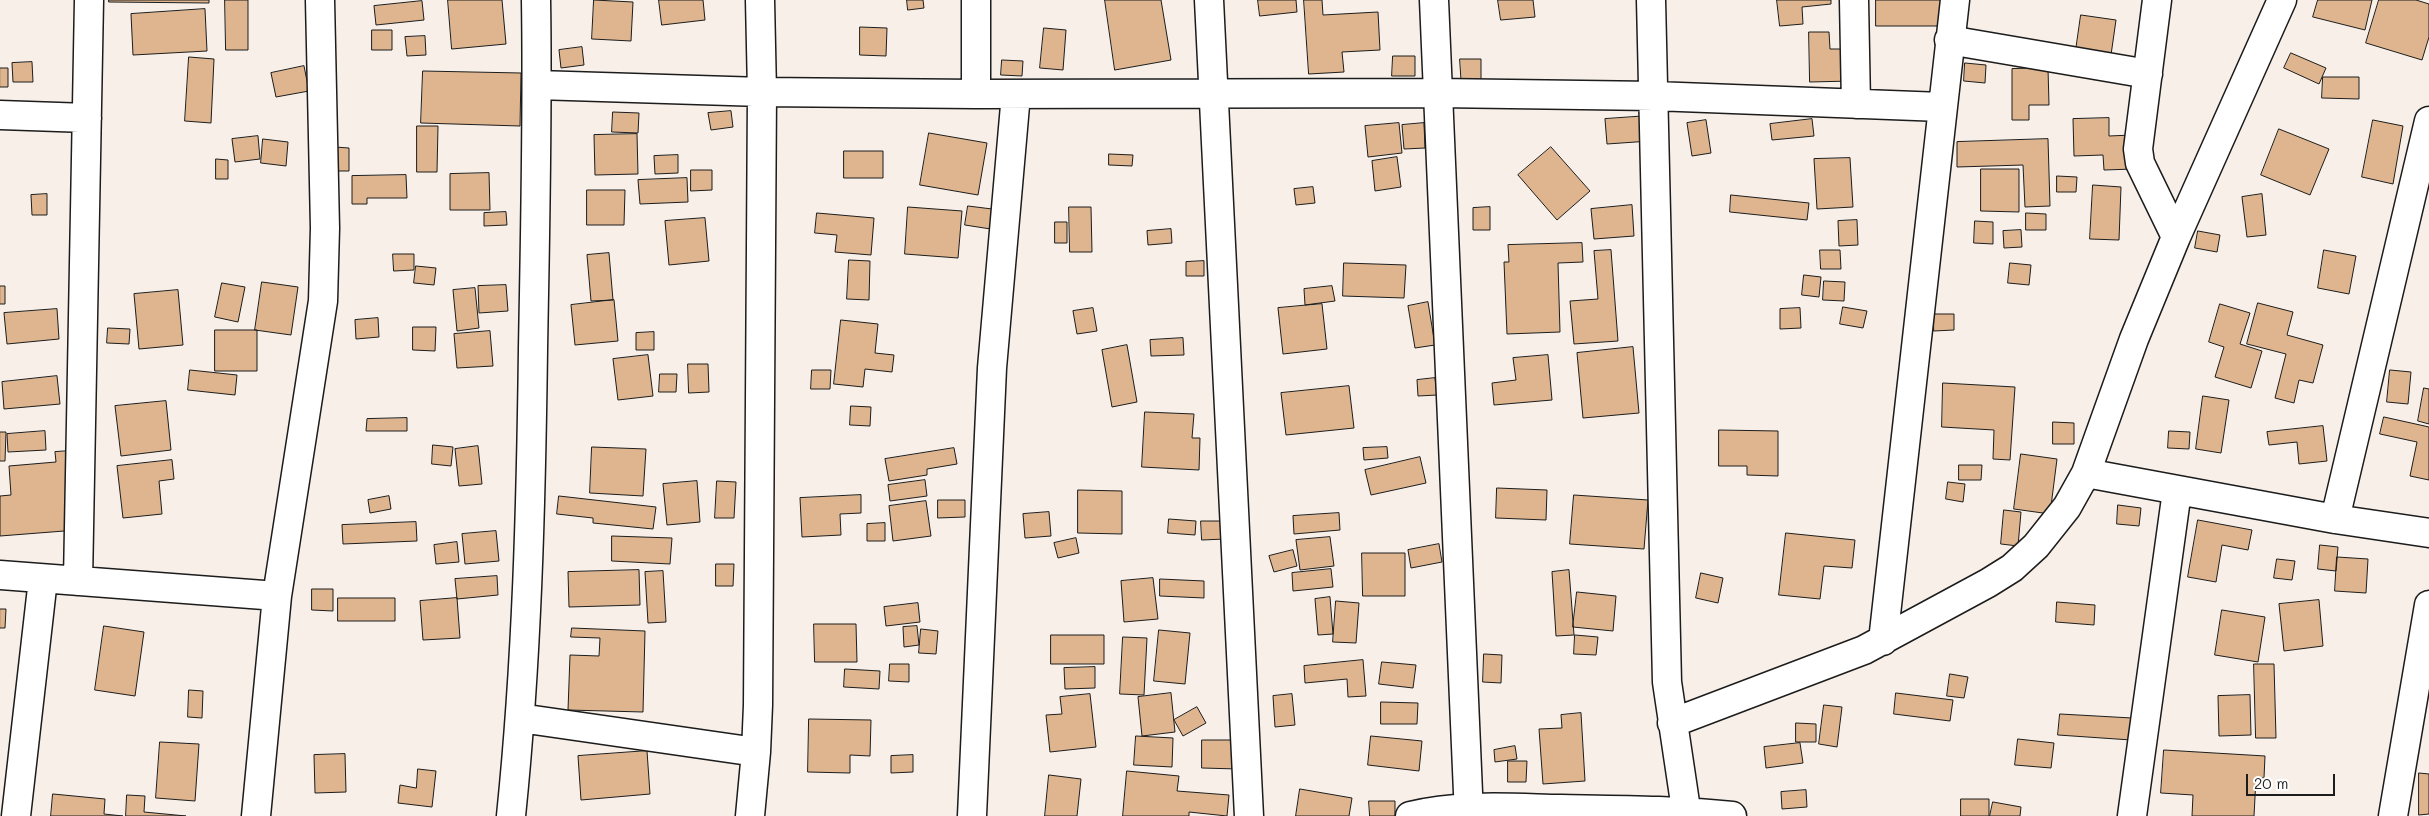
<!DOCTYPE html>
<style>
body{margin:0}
#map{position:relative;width:2429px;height:816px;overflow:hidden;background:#f8f0e8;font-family:Mali,sans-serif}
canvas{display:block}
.scale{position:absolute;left:2246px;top:774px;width:89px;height:22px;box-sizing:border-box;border:2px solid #1c1c1c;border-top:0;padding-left:6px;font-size:15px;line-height:18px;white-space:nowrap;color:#1c1c1c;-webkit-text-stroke:4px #fff;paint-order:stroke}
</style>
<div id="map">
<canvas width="2429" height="816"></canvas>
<div class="scale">20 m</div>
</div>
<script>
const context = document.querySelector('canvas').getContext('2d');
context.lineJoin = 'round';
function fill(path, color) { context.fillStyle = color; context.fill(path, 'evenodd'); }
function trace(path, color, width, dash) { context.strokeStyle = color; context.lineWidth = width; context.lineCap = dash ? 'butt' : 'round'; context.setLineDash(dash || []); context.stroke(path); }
const building = new Path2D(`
 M109,0H209V3L109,2Z
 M225,0H248V50H226Z
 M448,0H502L506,44L452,49Z
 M594,0L633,2L631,41L592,39Z
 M659,0H703L705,20L662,25Z
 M907,0H923L924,8L908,10Z
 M1105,0H1161L1171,60L1115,70Z
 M1258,0H1296L1297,12L1260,16Z
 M1304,0H1322L1323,15L1378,12L1380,50L1342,52L1344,72L1309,74Z
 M1498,0H1533L1535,17L1501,20Z
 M1777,0H1831V4L1802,7L1803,24L1780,26Z
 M1876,0H1943V26H1876Z
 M2318,0H2372L2365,30L2313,17Z
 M2379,0H2416L2429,4V37L2422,60L2366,43Z
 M422,1L424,20L376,25L374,6Z
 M205,9L207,51L133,55L131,14Z
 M2081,15L2116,20L2111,55L2076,50Z
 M860,27L887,28L886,56L860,55Z
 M1044,28L1066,30L1063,70L1040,68Z
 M372,30H392V50H372Z
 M1809,32H1829L1830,49H1851L1852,81L1810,82Z
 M425,36L426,55L407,56L405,37Z
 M582,47L584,65L561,68L559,50Z
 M2291,53L2326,68L2319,84L2284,68Z
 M1393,56H1415V76H1392Z
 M189,57L214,59L211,123L185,121Z
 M1460,59H1481V89H1462Z
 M1002,60L1023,61L1022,76L1001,75Z
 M32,62L33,82H13L12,63Z
 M1965,63L1986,65L1985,83L1964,81Z
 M304,66L309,91L276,97L271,73Z
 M0,68H8V87H0Z
 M2048,68L2049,105H2029V120H2012V69Z
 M423,71L521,73L520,126L421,123Z
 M2323,77H2359V99L2322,98Z
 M731,111L733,127L711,130L708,113Z
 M613,112L639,113L638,133L612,132Z
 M1648,116L1650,141L1607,144L1605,119Z
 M2109,118V136L2132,135L2134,169L2104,170L2103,155L2074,156L2073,119Z
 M1812,119L1814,136L1772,140L1770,124Z
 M1706,120L1711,153L1692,156L1687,123Z
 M2373,120L2403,126L2393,184L2362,177Z
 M1399,123L1402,153L1368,157L1365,126Z
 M1424,123L1425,148L1404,149L1402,125Z
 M417,126H438L437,172H417Z
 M2279,129L2329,149L2310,195L2261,175Z
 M929,133L987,143L978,195L920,185Z
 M637,134L638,174L595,175L594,135Z
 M258,136L260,159L235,162L232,139Z
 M263,139L288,142L286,166L261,163Z
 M2048,139L2050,206L2025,207L2023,165L1957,167V142Z
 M335,147L349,148V171H336Z
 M1551,147L1590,191L1557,220L1518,175Z
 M844,151H883V178H844Z
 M1109,154L1133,155L1132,166L1109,165Z
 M678,155V173L655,174L654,156Z
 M1397,157L1401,187L1375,191L1372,161Z
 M1850,158L1853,207L1817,209L1814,159Z
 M216,159L228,160V179H216Z
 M1981,169H2019V212L1981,211Z
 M691,170H712V190L691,191Z
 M489,173L490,210H450V174Z
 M406,175L407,198H367V204H352V176Z
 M2057,176L2077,177L2076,192H2057Z
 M687,178L688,202L640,204L638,180Z
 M2093,185L2121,187L2119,240L2090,239Z
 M1313,187L1315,203L1296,205L1294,189Z
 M587,190H625L624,225H587Z
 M47,194V215H32L31,195Z
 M2262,194L2266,235L2247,237L2242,197Z
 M1731,195L1809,203L1807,220L1730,212Z
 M1632,205L1634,236L1594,239L1591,209Z
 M968,206L1000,210L997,230L965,225Z
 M908,207L962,211L958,258L905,254Z
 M1069,207H1091L1092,252H1070Z
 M1490,207V230H1473V208Z
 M506,212L507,225L484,226V213Z
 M817,213L874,218L871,255L835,252L837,235L815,233Z
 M2026,213L2046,214V230H2026Z
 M705,218L709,261L669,265L665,221Z
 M1857,220L1858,245L1839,246L1838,221Z
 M1975,221L1993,222V244L1974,243Z
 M1055,222H1067V243H1055Z
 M1171,229L1172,243L1148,245L1147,231Z
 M2021,230L2022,247L2004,248L2003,231Z
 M2198,231L2220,235L2217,252L2195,248Z
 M1582,243L1583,262L1558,263L1560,332L1507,334L1504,262H1509L1508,245Z
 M1611,250L1618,341L1574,344L1570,301L1598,299L1594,251Z
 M1820,250H1840L1841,269H1821Z
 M2324,250L2356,256L2349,294L2318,288Z
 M609,253L613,300L591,301L587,255Z
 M393,254H414V270L394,271Z
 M849,260L870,261L869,300L847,299Z
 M1204,261V276H1186V262Z
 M1344,263L1406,265L1404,298L1343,296Z
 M2010,263L2031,265L2029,285L2008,283Z
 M416,266L436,268L434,285L414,283Z
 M1804,275L1821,277L1819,297L1802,295Z
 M1824,281L1845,282L1844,301L1823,300Z
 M262,282L298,287L291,335L255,330Z
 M222,283L245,287L238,322L215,317Z
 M506,285L508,311L479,313L478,286Z
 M0,286H5V304H0Z
 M1332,286L1335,301L1305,305L1304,289Z
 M475,288L479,328L457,331L453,290Z
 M178,290L183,345L139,349L134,294Z
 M614,300L618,341L575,345L571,305Z
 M1428,302L1435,345L1415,348L1408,306Z
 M2258,303L2293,312L2287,335L2323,345L2313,383L2299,380L2294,403L2275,398L2286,354L2247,344Z
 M1322,304L1327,349L1283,354L1278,308Z
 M2220,304L2250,313L2240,344L2262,351L2251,388L2215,377L2224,347L2209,342Z
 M1843,307L1867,311L1863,328L1840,324Z
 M1093,308L1097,331L1077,334L1073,311Z
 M1800,308L1801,328L1780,329V309Z
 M57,309L59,339L7,344L4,313Z
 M1934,314H1954V330L1934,331Z
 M378,318L379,337L356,339L355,320Z
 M841,320L878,324L875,353L894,355L892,372L865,369L863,387L834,384Z
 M413,327H436L435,351L413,350Z
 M108,328L130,329L129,344L107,343Z
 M215,330H257V371H215Z
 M490,331L493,366L457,368L454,334Z
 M654,332V350H636V333Z
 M1183,338L1184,355L1151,356L1150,340Z
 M1127,345L1137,402L1112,407L1102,350Z
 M1633,347L1639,413L1583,418L1577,353Z
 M648,355L653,396L618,400L613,359Z
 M1548,355L1552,400L1494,405L1492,383L1516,380L1513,358Z
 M688,364H708L709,392L689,393Z
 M190,370L237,375L235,395L188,390Z
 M812,370H831L830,389H811Z
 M2390,370L2411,372L2408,404L2387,402Z
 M660,374H677L676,392H659Z
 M57,376L60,404L4,409L2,382Z
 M1435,378L1437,395L1418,396L1417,380Z
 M1943,383L2015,387L2010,460L1993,459L1994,430L1942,427Z
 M1349,386L1354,428L1286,435L1281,393Z
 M2424,388L2429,389V424L2418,421Z
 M2203,396L2229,400L2221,453L2196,449Z
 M166,401L171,450L121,456L115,406Z
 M851,406L871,407L870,426L850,425Z
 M1145,412L1194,414L1192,438H1200L1199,470L1142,467Z
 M2384,417L2429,427V480L2410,476L2417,442L2380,434Z
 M407,418V431H366L367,419Z
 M2053,422L2074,423V444H2053Z
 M2323,426L2327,461L2299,464L2297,442L2269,445L2267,432Z
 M1719,430L1778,431V476L1747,475V466H1719Z
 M45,431L46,450L8,452L7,434Z
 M2169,431L2190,432L2189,449L2168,448Z
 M0,432H6L5,461H0Z
 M433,445L453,447L451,466L432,464Z
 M478,446L482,484L459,486L455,449Z
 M592,447L646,449L643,496L590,493Z
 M1387,447L1388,458L1364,460L1363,448Z
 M954,448L957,464L927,469V475L889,481L885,459Z
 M70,451L77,530L0,536V496L11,495L9,466L56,462L55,452Z
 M2021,454L2057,459L2050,514L2014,509Z
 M1420,457L1426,483L1371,495L1365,470Z
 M172,460L174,479L159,481L162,514L123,518L117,466Z
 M1959,465H1982L1981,480H1959Z
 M925,480L927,496L890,501L888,485Z
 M697,481L700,522L667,525L663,484Z
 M717,481L736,482L734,518H715Z
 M1948,482L1965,484L1963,502L1946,499Z
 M1497,488L1547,490L1546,520L1496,518Z
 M1078,490L1122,491V534L1078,533Z
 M861,495V513L840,514L841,535L802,537L800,498Z
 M1574,495L1648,500L1644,549L1570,544Z
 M389,496L391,509L370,513L368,500Z
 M559,496L656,507L653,529L593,523V518L557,514Z
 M938,500H965V517L938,518Z
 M926,501L931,536L893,541L889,506Z
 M2118,505L2141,508L2139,526L2117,524Z
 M2004,510L2021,512L2018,546L2001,544Z
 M1049,512L1051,536L1025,538L1023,514Z
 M1339,513L1340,530L1294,534L1293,516Z
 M1169,519L1196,521L1195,535L1168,533Z
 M2198,520L2252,530L2248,550L2222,545L2216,582L2188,577Z
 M1201,521H1224L1225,539L1202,540Z
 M416,522L417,541L343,544L342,525Z
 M885,523V541H867V524Z
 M496,531L499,561L465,564L462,534Z
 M1786,533L1855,540L1852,568L1824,566L1820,599L1779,595Z
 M612,536L672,538L670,564L612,561Z
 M1330,537L1334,566L1300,570L1296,540Z
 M1076,538L1079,553L1058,558L1054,543Z
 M457,542L459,562L436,564L434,545Z
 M1439,544L1442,562L1411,568L1408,550Z
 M2320,545L2338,547L2336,571L2318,569Z
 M1293,550L1297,566L1274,572L1269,556Z
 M1362,553H1405V596H1363Z
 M2337,557L2368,559L2366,593L2335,591Z
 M2277,559L2295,561L2292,580L2274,578Z
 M716,564H734L733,586H716Z
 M1331,569L1333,587L1293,591L1292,573Z
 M639,570L640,605L569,607L568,572Z
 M1569,570L1574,635L1556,636L1552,572Z
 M663,571L666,622L648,623L645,572Z
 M1701,573L1723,578L1718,603L1696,598Z
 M497,576L498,595L457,599L455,579Z
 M1153,578L1158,619L1124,622L1121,581Z
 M1160,579L1204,581V598L1160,596Z
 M312,589H333V611L312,610Z
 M1577,592L1616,596L1613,631L1573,627Z
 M1330,597L1333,634L1318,635L1315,599Z
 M338,598H395V621H338Z
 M457,598L460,638L423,640L420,601Z
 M2319,600L2323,646L2284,651L2279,604Z
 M1336,601L1359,603L1356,643L1333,642Z
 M2057,602L2095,605L2094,625L2056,622Z
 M918,603L920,622L886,626L884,607Z
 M0,609H6L5,628H0Z
 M2222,610L2265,617L2258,662L2215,655Z
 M814,624H856L857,662H815Z
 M104,626L144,632L135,696L95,690Z
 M917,626L919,645L904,647L903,627Z
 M572,628L645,631L643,712L568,710L570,655L599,656L600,638L571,637Z
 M921,629L938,631L936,654L919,653Z
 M1159,630L1190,633L1185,684L1154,681Z
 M1051,635H1104V664H1051Z
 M1575,635L1598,637L1596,655L1574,654Z
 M1123,637L1147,638L1144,695L1120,694Z
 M1484,654L1502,655L1501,683L1483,682Z
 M1363,660L1366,696L1348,697L1347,679L1305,683L1304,666Z
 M1382,662L1416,665L1413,688L1379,684Z
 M890,664H909V682L889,681Z
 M2254,664H2274L2276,738H2256Z
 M1095,667V688L1065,689L1064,668Z
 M845,669L880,671L879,689L844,687Z
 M1950,674L1968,677L1964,698L1947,696Z
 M189,690L203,691L202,718L188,717Z
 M1171,693L1175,732L1142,736L1138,697Z
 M1896,693L1953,700L1950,721L1894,714Z
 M1090,694L1096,747L1050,752L1046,715L1062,714L1060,697Z
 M1292,694L1295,725L1275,727L1273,696Z
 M2250,695L2251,735L2219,736L2218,696Z
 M1381,702L1418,703L1417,724H1381Z
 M1824,705L1842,707L1837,747L1819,744Z
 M1197,707L1206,723L1183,736L1174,720Z
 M1581,713L1585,781L1543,784L1539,729L1562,728L1561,715Z
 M2060,714L2132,718L2131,740L2058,735Z
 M809,719L871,720L870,756L850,755V773L808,772Z
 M1796,723L1816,724V742H1796Z
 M1136,736L1173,738L1172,767L1134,765Z
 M1371,736L1422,741L1419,771L1368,765Z
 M2018,739L2054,743L2051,768L2015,765Z
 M1202,740H1237L1238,769L1202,768Z
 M160,742L199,744L195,801L156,798Z
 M1800,743L1803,763L1766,768L1764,747Z
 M1515,746L1517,759L1495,762L1494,750Z
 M2164,750L2265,756L2264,778H2256L2254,816H2192L2193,795L2161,793Z
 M647,751L650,794L581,800L578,756Z
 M345,754L346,792L315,793L314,755Z
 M913,755V772L891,773V756Z
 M1508,761H1527L1526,782H1508Z
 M418,769L436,771L432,807L398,803L400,785L416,788Z
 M1127,771L1179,776L1177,791L1229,795L1227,816L1189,812V816H1123Z
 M2419,773L2429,774V814L2419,815Z
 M1049,775L1081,779L1077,816H1045Z
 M1300,789L1352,798L1349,816H1296Z
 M1806,790L1807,807L1782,809L1781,792Z
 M53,794L105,799L104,814L123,816H51Z
 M127,795L145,796L144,812L186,816H126Z
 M1961,799H1989V816H1961Z
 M1369,801H1395V816H1370Z
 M1993,802L2021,807L2020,816H1990Z`);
fill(building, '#deb58e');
trace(building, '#1c1c1c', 1);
const minor = new Path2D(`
 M976,0V94
 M1209,0L1249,816
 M1434,0L1469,816
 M1651,0L1667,682L1687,816
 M1854,0L1856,104
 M2157,0L2138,149L2140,163L2176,237
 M1949,40L2148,74
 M537,85L762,92L976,94L1438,93L1654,96L1942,107
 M0,115L87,118
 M2086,473L2335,519L2429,533
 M2335,519L2429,121
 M0,575L277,596
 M78,581L89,0
 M1883,641L1955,0
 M520,718L756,752
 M1672,723L1864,650L1988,583L2012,568L2036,546L2067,507L2086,473L2134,339L2176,237L2282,0
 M16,816L43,579
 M256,816L277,596L323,301L325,228L320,0
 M511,816C527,661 531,505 533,349C535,233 538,116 536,0
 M750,816L756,752L758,705L762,92L760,0
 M972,816L992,368L1016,94
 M1410,816C1460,804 1511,808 1561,809C1618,810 1675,810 1732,816
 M2132,816L2177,491
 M2393,816L2429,605`);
trace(minor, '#1c1c1c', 31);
trace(minor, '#fff', 28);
</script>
